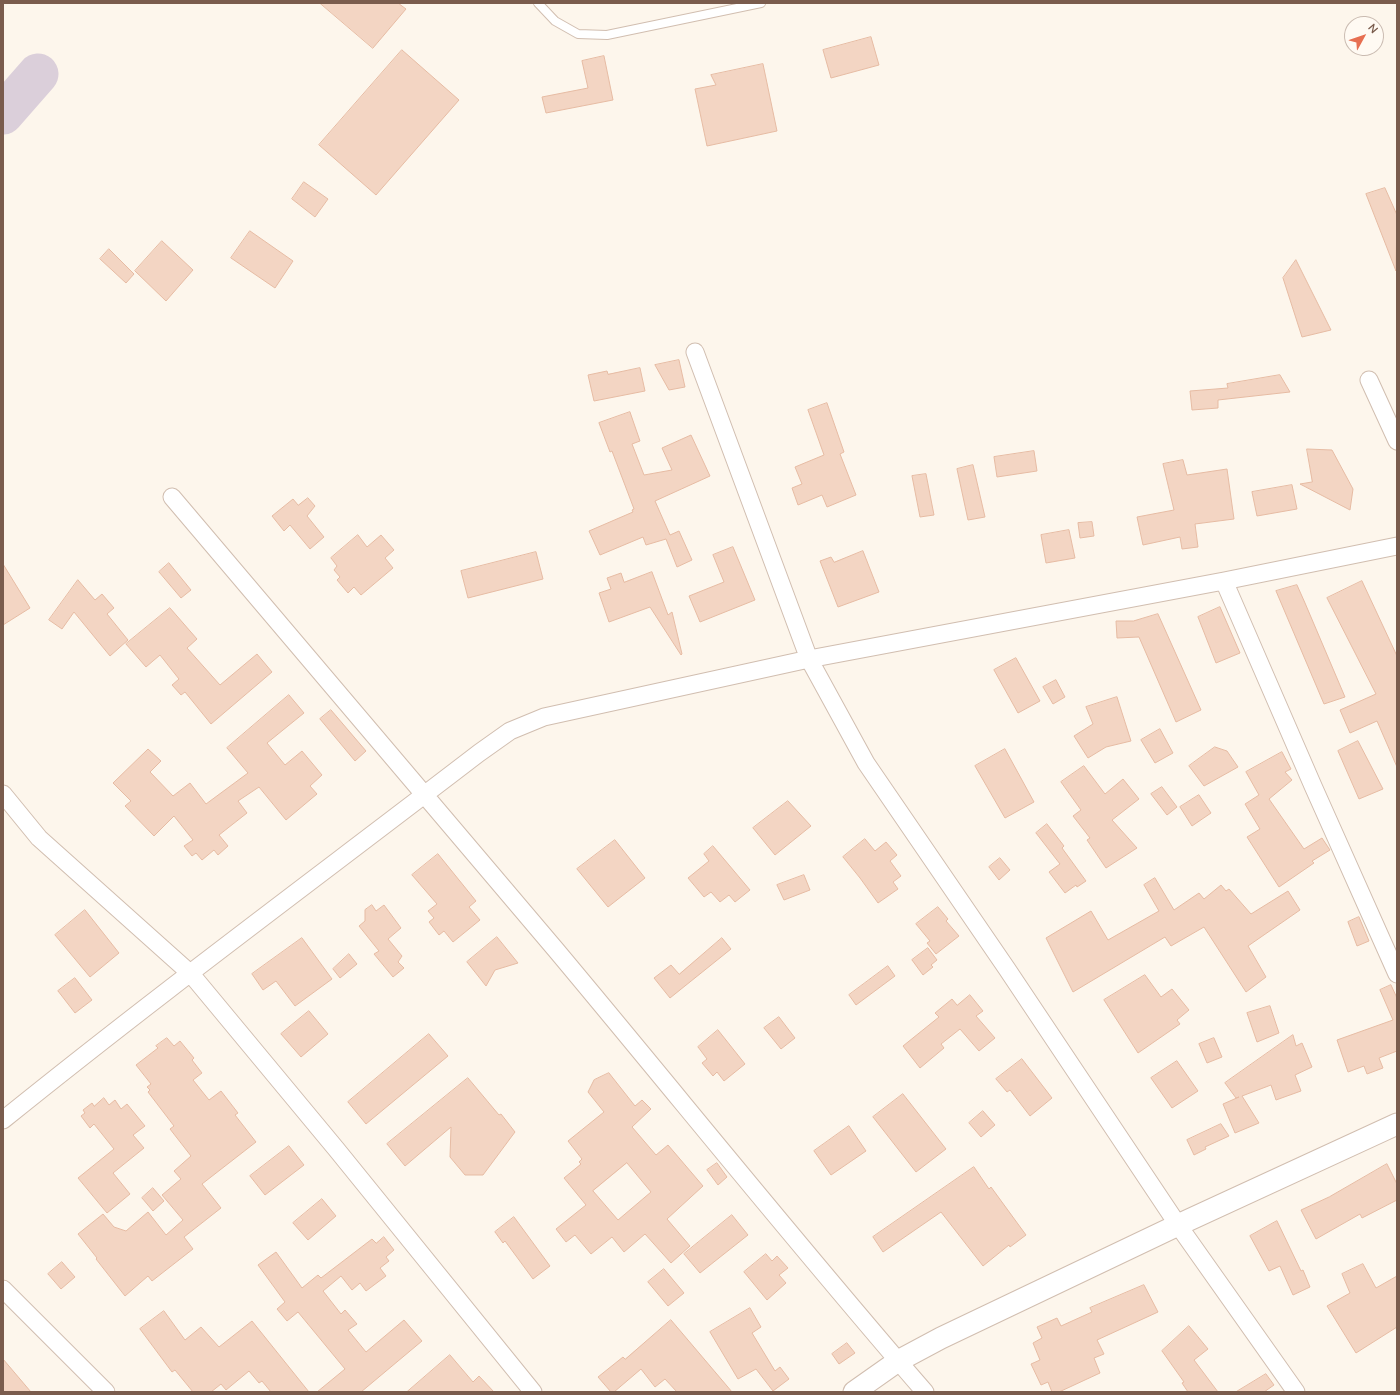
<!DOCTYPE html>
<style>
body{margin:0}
#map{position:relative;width:1400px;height:1395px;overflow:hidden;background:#fdf6ec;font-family:"Nunito Sans",sans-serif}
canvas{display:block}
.frame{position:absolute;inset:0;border:4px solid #7a5c4d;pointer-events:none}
.north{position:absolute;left:1344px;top:16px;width:40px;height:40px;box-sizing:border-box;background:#fffaf3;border:1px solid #cabbb1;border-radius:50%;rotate:50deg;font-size:11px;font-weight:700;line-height:16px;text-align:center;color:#7a5c4d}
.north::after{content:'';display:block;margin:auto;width:14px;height:18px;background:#e76f51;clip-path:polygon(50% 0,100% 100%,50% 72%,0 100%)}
</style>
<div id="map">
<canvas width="1400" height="1395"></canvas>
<div class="frame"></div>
<div class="north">N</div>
</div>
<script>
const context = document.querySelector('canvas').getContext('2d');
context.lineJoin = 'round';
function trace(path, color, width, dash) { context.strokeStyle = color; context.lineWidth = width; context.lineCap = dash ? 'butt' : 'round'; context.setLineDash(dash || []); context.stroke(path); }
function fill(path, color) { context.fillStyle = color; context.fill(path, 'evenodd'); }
trace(new Path2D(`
 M3,114L38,74`), '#dbcfda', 41);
const building = new Path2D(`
 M320,3H398L406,9L373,48Z
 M871,37L879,65L831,78L823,50Z
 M402,50L459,100L376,195L319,145Z
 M604,56L613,100L546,113L542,97L588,88L582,61Z
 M763,64L777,131L707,146L695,89L716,85L711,75Z
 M304,182L328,199L315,217L292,199Z
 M1385,188L1397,215L1396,271L1366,194Z
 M250,231L293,261L275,288L231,258Z
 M162,241L193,270L166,301L135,271Z
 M109,249L134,274L126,283L100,259Z
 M1296,260L1331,330L1302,337L1283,278Z
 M679,360L685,387L669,390L655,365Z
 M640,368L645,391L594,401L588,375L607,371L608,374Z
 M1280,375L1290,392L1218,400V408L1192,410L1190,391L1228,388L1227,384Z
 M827,403L844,452L840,454L856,495L827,507L822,495L798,505L792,488L802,484L795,467L824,455L808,410Z
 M630,412L640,441L632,444L644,475L672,470L662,448L691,435L710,476L655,501L670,535L679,531L692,560L677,567L666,539L646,545L643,537L600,555L589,531L633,512L632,510L634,509L612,451L610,452L599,423Z
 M1307,449L1332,450L1353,489L1350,510L1300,484L1312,482Z
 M1034,451L1037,471L997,477L994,457Z
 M1183,460L1187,475L1227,469L1234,519L1195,524L1198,547L1182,549L1180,537L1143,545L1137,517L1174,510L1163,464Z
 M973,465L985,517L968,520L957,469Z
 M926,474L934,515L920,517L912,476Z
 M1292,485L1297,509L1257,516L1252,492Z
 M308,498L315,506L307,516L324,537L310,549L290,525L284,531L272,516L293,499L298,505Z
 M1092,522L1094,536L1080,538L1078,523Z
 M1069,530L1075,558L1046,563L1041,535Z
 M358,535L367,547L381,535L394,550L385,558L393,568L361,595L354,587L348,593L337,580L340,577L334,570L337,566L331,558Z
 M733,547L755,600L700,622L689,596L724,582L713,555Z
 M863,551L879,592L838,607L820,561L831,557L834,562Z
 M536,552L543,579L468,598L461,571Z
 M169,563L191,590L181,598L159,572Z
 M3,564L30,608L3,625Z
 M652,572L668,615L672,612L682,654L681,655L650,607L609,622L599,593L611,589L607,578L621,573L624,582Z
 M78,580L95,600L102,594L114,608L107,614L128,640L110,656L74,612L62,629L49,620Z
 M1362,581L1397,656V767L1377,721L1350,733L1340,710L1376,694L1327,598Z
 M1297,585L1305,603L1345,697L1324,704L1276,591Z
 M1220,607L1240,653L1216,663L1198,617Z
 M170,608L197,639L187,648L220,685L257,654L272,672L211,724L185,692L181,695L172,685L179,679L160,655L146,667L126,644Z
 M1158,614L1201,710L1176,722L1139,637L1117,638L1116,621H1133Z
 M1016,658L1040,701L1018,713L994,670Z
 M1056,680L1065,697L1053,704L1043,687Z
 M289,695L304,713L267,743L285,765L302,751L322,775L310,786L317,794L286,820L259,787L238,801L247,813L219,835L228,846L218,855L214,850L202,860L196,853L192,856L184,846L193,840L174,816L154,836L125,806L131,801L113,783L148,749L161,761L150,772L173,796L190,783L206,804L248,773L227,748Z
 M1117,697L1131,741L1106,747L1088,758L1074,736L1093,724L1086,707Z
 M331,710L366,751L355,761L320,719Z
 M1160,729L1173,753L1155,763L1141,740Z
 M1358,741L1383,789L1359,799L1338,751Z
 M1215,747L1227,751L1238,767L1204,786L1189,766Z
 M1005,749L1034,802L1005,818L975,766Z
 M1282,752L1291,769L1285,772L1292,780L1269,799L1304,849L1322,838L1330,850L1312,861L1314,863L1279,887L1247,837L1260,829L1245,804L1259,795L1246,772Z
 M1084,766L1105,794L1123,779L1139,799L1112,820L1137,848L1106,868L1087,840L1090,838L1073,816L1081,810L1061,782Z
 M1162,787L1177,807L1167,815L1151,794Z
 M1199,795L1211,813L1192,826L1180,807Z
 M788,801L811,826L775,855L753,828Z
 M1047,824L1064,846L1062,848L1086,881L1077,887L1076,885L1065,893L1049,872L1060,864L1036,833Z
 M865,839L875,851L886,842L897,855L890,861L901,876L893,882L898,889L878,903L860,878L843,857Z
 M615,840L645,878L608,907L577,869Z
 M713,846L750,890L735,902L729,895L720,902L711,892L704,897L688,878L709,861L704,854Z
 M438,854L476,901L469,907L480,920L453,942L444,931L439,935L429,922L434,918L428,911L437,904L412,875Z
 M1000,858L1010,870L999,880L989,867Z
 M804,875L810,890L784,900L777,885Z
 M1155,878L1174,910L1199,893L1204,899L1221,885L1226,891L1229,889L1251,914L1288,891L1300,910L1248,946L1266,977L1246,992L1204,927L1171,946L1165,937L1073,992L1046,938L1091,911L1108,940L1159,911L1144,885Z
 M372,905L376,911L384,905L401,928L388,939L402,956L398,962L404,968L393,977L374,954L379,951L359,926L365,921V910Z
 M938,907L948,919L946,921L959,936L936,954L927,943L930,941L916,924Z
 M85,910L119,953L90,977L55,935Z
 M1359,917L1369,941L1357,946L1348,922Z
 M497,937L518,963L495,970L486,986L467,962Z
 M302,938L332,979L295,1006L276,981L263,990L252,974Z
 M722,938L731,949L670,998L654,978L671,965L679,974Z
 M928,948L937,960L931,965L933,967L923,975L912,960Z
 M349,954L357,964L340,978L333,969Z
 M888,966L895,976L856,1005L849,995Z
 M1145,975L1161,997L1172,989L1189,1010L1177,1020L1180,1024L1138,1053L1104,1000Z
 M75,978L92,1000L75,1013L58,991Z
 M1391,985L1397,998V1051L1379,1058L1383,1068L1367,1074L1364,1066L1348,1072L1337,1040L1393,1020L1380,990Z
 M970,995L983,1011L976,1016L995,1038L979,1051L960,1029L941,1044L944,1048L920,1068L903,1046L939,1017L935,1013L952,999L957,1005Z
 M1270,1006L1279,1033L1257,1042L1247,1013Z
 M309,1011L328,1034L301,1057L281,1034Z
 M779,1017L795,1038L781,1049L764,1028Z
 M718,1030L745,1064L724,1081L717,1072L713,1076L702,1063L707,1059L698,1047Z
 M429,1034L448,1056L366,1124L348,1102Z
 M1293,1035L1296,1046L1302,1043L1312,1067L1295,1075L1301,1091L1276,1100L1271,1085L1242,1096L1259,1123L1235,1133L1223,1104L1239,1097L1236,1098L1225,1083Z
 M167,1038L174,1046L180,1041L194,1058L192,1060L202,1073L193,1080L209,1100L221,1091L238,1113L235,1115L256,1142L202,1184L221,1208L184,1237L193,1249L152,1281L148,1276L125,1296L96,1259L97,1258L78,1234L103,1214L114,1227L126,1231L148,1212L166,1235L183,1220L162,1195L181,1179L174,1171L191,1156L170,1129L174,1126L148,1092L150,1090L147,1087L151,1084L136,1065L158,1048L156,1046Z
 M1214,1038L1222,1057L1207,1063L1199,1044Z
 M1022,1059L1052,1098L1030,1116L1010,1090L1007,1092L996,1079Z
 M1177,1061L1198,1091L1172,1108L1151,1078Z
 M609,1073L635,1106L642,1100L651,1109L632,1127L656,1155L668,1145L703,1186L667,1219L690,1246L671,1263L645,1234L624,1252L612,1237L591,1254L575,1235L566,1242L556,1229L586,1205L564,1178L581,1164L579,1162L582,1159L568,1141L604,1112L588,1092L594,1080ZM627,1163L651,1192L618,1220L593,1191Z
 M468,1078L499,1115L501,1114L515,1132L483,1175H465L450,1157L451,1127L405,1166L387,1144Z
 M903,1094L946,1149L916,1172L873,1117Z
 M104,1098L109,1105L115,1100L121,1109L127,1104L145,1126L133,1135L144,1148L113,1173L130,1194L107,1213L78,1178L114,1149L94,1124L90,1128L81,1116L85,1113L83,1110L92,1103L94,1106Z
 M983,1111L995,1125L981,1137L969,1123Z
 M1221,1124L1229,1136L1205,1147L1206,1149L1194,1155L1187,1140Z
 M849,1126L866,1151L831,1175L814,1151Z
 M289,1146L304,1165L265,1195L250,1176Z
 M717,1163L727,1177L718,1185L707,1170Z
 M1387,1164L1397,1184V1200L1362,1218L1360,1214L1316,1239L1301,1210L1329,1197Z
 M974,1167L989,1189L991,1187L1026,1235L1010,1247L1009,1245L983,1266L941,1212L883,1252L873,1237Z
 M153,1188L164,1201L153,1211L142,1198Z
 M322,1199L336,1216L308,1240L293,1223Z
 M732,1215L748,1235L700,1273L684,1254Z
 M514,1217L550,1266L533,1279L505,1241L503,1243L495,1232Z
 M1277,1221L1301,1271L1303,1270L1310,1287L1293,1295L1280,1266L1269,1271L1250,1236Z
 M384,1237L394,1250L386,1257L389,1261L380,1268L386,1276L366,1291L360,1283L352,1290L341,1276L323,1291L341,1314L345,1310L357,1324L348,1330L366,1352L404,1320L422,1341L361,1392H317L345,1369L298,1312L287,1321L277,1309L285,1302L258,1265L276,1252L302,1288L318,1275L321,1278L372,1239L376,1243Z
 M766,1254L772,1261L777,1256L788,1268L779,1275L786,1283L767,1300L744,1272Z
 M62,1262L75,1277L61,1289L48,1274Z
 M1363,1264L1376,1288L1397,1276V1327L1356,1353L1327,1306L1350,1293L1342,1274Z
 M664,1269L684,1293L668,1306L648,1282Z
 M1144,1285L1158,1312L1097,1340L1104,1354L1094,1358L1100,1373L1059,1392H1052L1048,1382L1041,1385L1031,1364L1040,1360L1033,1343L1042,1338L1037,1327L1057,1318L1061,1326L1092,1312L1090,1308Z
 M750,1308L761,1327L752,1333L775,1371L780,1367L789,1379L773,1391L756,1369L738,1379L710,1332Z
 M164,1311L185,1340L201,1327L219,1347L252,1321L309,1392H271L262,1381L259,1383L249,1371L226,1390L221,1384L211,1392H193L175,1370L172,1372L140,1329Z
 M671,1320L727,1386L732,1392H677L665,1379L655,1387L641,1369L614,1392H611L598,1377L623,1357L625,1359Z
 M1189,1326L1208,1349L1194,1360L1218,1392H1188L1182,1383L1184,1382L1162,1351Z
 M847,1343L855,1353L839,1364L832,1354Z
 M450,1355L473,1382L479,1376L494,1392H407Z
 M3,1359L31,1392H3Z
 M1266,1374L1274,1385L1264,1392H1236Z`);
fill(building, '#f3d5c3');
trace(building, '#e6bba3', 1);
const service = new Path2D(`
 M538,3L555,21L578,34L607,35L761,3`);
const minor = new Path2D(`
 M695,352L809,659L866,763L1007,969L1178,1225L1296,1392
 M1369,380L1397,441
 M172,497C301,647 429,798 556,950C679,1097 799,1247 925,1392
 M1224,581L1313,786L1397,974
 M3,794L39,838L191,974L337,1150L533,1392
 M3,1120C159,994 320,875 479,753L510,731L544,717L809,659L1224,581L1397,546
 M3,1289L106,1392`);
const tertiary = new Path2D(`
 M854,1392L898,1361L941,1338L1178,1225L1397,1124`);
trace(service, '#d1beb0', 10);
trace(minor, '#d1beb0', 19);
trace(tertiary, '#d1beb0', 23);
trace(service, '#fff', 8);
trace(minor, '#fff', 17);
trace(tertiary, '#fff', 21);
</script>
